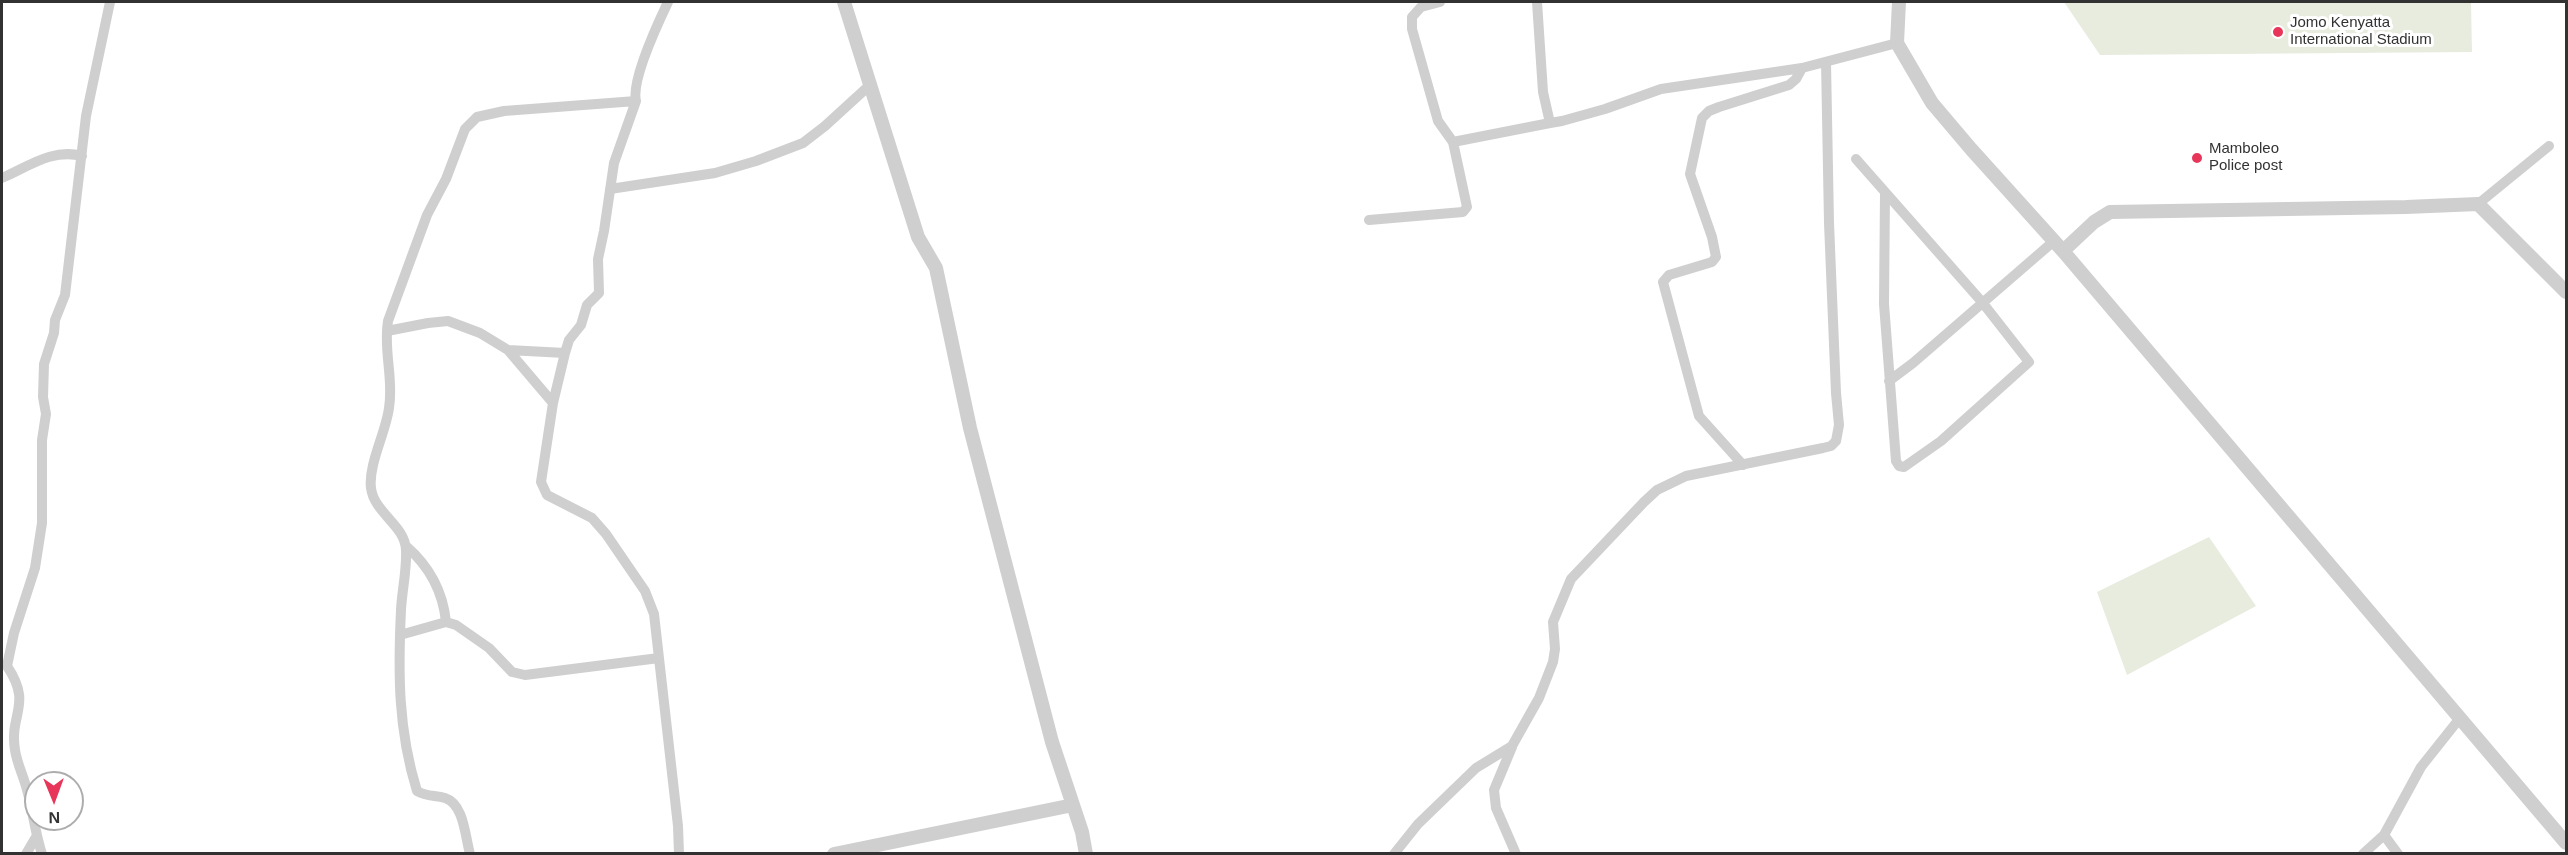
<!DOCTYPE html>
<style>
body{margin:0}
#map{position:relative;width:2568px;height:855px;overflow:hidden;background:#fff;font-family:Arial,sans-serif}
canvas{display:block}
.frame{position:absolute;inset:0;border:3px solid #323232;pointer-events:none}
.north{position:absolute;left:24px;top:771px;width:60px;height:60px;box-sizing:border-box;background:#fff;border:2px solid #adadad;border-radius:50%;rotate:179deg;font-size:16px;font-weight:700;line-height:24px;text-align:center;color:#323232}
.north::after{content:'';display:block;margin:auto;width:21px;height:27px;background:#e8365a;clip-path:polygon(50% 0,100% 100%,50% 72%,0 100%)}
</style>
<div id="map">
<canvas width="2568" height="855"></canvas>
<div class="frame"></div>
<div class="north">N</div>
</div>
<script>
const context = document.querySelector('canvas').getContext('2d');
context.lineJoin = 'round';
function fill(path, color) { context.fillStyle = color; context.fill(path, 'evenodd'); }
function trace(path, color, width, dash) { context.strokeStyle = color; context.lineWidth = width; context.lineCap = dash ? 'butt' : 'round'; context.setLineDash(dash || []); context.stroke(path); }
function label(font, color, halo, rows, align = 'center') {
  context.font = font + ' Arial,sans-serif'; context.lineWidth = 6; context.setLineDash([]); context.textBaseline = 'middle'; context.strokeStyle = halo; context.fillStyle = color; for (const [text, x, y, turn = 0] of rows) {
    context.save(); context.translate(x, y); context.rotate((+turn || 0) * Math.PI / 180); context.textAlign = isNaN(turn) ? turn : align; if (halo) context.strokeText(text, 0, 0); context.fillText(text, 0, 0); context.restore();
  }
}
fill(new Path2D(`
 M2064,2H2471L2472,52L2100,55Z
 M2209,537L2256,606L2127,675L2097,592Z`), '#e7ecde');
trace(new Path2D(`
 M668,2C658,23 631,80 636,101L614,163L604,231L598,259L599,293L587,305L581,325L569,340L565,353L553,403L541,482L547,495L592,518L606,534L645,591L654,614L678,826L679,854
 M1537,2L1543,92L1550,123L1562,121L1605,109L1661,89L1802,68L1897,43
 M1453,142L1550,123
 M1856,159L1982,302L2029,362L1941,441L1904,467L1899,466L1896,461L1884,304L1885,193
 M2,178C28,167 52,148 82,156
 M610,189L715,173L756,161L803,143L825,126L871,84
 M2478,204L2549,146
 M1369,220L1463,212L1467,207L1453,142L1438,121L1412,29V17L1421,7L1440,2
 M387,331L428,323L448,321L480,333L508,350L565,353
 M508,350L553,403
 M1889,381L1913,363L2054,241
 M1743,465L1699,416L1663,282L1669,275L1712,262L1716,257L1712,237L1690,174L1702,118L1709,111L1719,107L1789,85L1796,79L1802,68
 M406,546C429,566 443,592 446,622
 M400,635L446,622L456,625L489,648L512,672L525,675L659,658
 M1512,747L1494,790L1496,808L1516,854
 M2384,835L2398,854
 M26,854L36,837
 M42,854C35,833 33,811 27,790C24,777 17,764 15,750C9,713 33,705 7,666L14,633L35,568L42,523V440L46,414L43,397L44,364L54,333L55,320L65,295L86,116L110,2
 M470,854C465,836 464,804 445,798C435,795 427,797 417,791C398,730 398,673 401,610C402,590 407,570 406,550C405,525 374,513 371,488C368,465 386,432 389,408C394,379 383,350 388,321L427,215L446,179L465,129L477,117L504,111L636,101
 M1394,854L1418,824L1476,768L1512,746L1539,698L1553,662L1555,649L1553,622L1571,579L1644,502L1657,490L1686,476L1823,448L1831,446L1836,441L1839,425L1836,393L1829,223L1826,62
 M2363,854L2384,835L2421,767L2460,718`), '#cfcfcf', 10);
trace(new Path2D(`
 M844,2L918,237L936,268L970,428L1052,742L1082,832L1086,854
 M1899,2L1897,43L1932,103L1971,149L2063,251L2566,843
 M2063,251L2094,222L2110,212L2406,207L2478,204L2566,292
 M834,854L1073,805`), '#cfcfcf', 14);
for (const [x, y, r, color] of [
 [2278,32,6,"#e8365a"],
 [2197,158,6,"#e8365a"]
]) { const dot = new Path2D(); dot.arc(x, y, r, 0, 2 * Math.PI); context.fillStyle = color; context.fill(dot); trace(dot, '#fff', 2); }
label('15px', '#323232', '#fff', [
 ["Jomo Kenyatta",2290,23],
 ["International Stadium",2290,40],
 ["Mamboleo",2209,149],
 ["Police post",2209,166]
], 'left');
</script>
